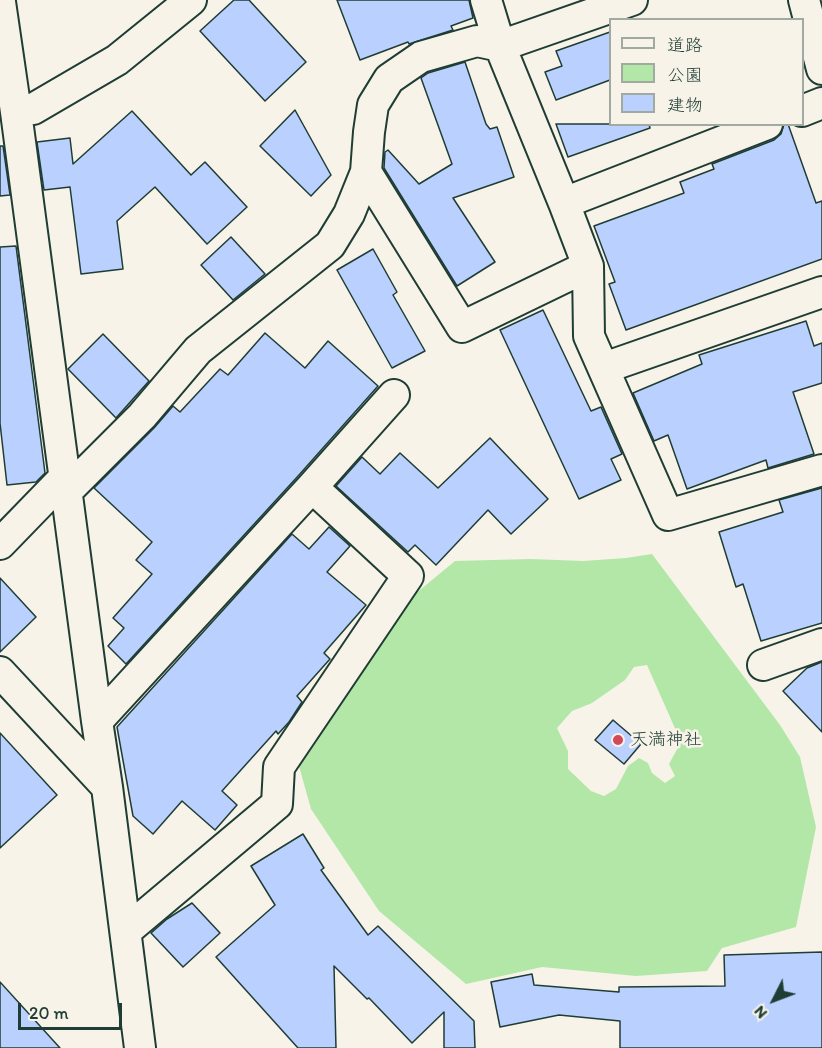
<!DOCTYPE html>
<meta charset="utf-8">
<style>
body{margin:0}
#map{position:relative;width:822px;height:1048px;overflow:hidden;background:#f7f3e8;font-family:Itim,"Klee One",sans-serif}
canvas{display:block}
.legend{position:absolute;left:609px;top:18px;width:195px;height:108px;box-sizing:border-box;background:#f7f3e8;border:2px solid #a1aaa0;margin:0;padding:8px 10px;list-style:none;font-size:18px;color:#1f3d34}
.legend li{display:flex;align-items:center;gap:12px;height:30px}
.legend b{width:30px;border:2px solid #a1aaa0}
.north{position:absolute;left:744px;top:970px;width:60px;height:60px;-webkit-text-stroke:4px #f7f3e8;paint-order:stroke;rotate:228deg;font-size:16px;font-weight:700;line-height:24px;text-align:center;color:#1f3d34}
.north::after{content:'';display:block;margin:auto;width:21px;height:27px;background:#1f3d34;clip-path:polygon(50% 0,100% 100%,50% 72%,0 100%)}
.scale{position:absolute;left:18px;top:1003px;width:104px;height:27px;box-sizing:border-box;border:3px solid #1f3d34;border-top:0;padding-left:8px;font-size:18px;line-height:21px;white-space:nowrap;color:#1f3d34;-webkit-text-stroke:4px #f7f3e8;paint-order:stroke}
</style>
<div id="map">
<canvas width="822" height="1048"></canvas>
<ul class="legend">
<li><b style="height:8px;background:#f7f3e8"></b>道路</li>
<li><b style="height:16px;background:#b3e7a8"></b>公園</li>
<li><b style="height:16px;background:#bad0ff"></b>建物</li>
</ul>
<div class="north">N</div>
<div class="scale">20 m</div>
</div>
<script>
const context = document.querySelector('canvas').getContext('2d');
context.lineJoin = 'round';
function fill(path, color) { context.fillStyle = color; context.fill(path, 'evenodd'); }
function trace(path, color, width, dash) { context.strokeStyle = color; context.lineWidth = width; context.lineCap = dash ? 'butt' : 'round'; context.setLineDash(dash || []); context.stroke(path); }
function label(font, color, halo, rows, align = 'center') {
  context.font = font + ' Itim,"Klee One",sans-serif'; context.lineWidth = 5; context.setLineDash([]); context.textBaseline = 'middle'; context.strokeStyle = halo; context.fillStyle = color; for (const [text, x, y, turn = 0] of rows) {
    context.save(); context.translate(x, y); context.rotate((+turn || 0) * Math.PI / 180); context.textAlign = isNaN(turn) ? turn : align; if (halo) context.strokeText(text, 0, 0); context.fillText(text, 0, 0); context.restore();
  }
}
fill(new Path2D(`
 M652,554L780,725L800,757L816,827L796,927L722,948L707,971L636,976L542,967L466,984L379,911L311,809L299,766L309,735L409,599L455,561L531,559L583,561L626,558ZM647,665L681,742L669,764L675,776L665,783L652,773L648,763L639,758L628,766L616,789L604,796L591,791L568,769V751L557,728L572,711L592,703L625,680L634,667Z`), '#b3e7a8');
const building = new Path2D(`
 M234,0H249L306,62L265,101L200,31Z
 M337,0H469L473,18L451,26L453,30L409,44L408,42L360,60Z
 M610,32V80L556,100L545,72L562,66L556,51Z
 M465,62L486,124L490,129L497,127L514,177L453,198L495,262L457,286L384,168L385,152L388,150L419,184L452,164L421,78L428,73Z
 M295,110L331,175L311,196L260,146Z
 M132,111L191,175L205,162L247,207L207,244L155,187L117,221L123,269L81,274L70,187L44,190L37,142L70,138L73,164Z
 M556,124H649L650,128L568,157Z
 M784,124H788L816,203L822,201V259L626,330L609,284L615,282L594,226L684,193L680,182L714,169L712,164L774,140L781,134Z
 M0,146H3L10,195L0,196Z
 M231,237L265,274L233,300L201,265Z
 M16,246L45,473L36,482L7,485L0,423V247Z
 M373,249L397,292L393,295L425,351L392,368L337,270Z
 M543,310L591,411L601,407L622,454L611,459L621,480L579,499L500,330Z
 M806,321L814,346L822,343V383L793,392L814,454L768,468L766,460L687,489L668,435L654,441L633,393L702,364L699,355Z
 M265,333L305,368L328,341L378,386L299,475L126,664L108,646L124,628L113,618L152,574L136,560L152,542L94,488L154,428L173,406L180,412L220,369L228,375Z
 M103,334L149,381L116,418L68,369Z
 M490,438L548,499L511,534L488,510L436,565L415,545L408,552L336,486L362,457L380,474L400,453L438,488Z
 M822,488V623L761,641L743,584L736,587L719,532L783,512L779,500Z
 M329,527L350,546L327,572L366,605L324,653L330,659L297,696L302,702L289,722L278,734L276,731L222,791L237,805L215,830L182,801L153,834L133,816L117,727L292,534L309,549Z
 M0,578L36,617L0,652Z
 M822,662V732L783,691L807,668Z
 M613,720L641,744L624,764L595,740Z
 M0,733L57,795L0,848Z
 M303,834L324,868L321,870L368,935L378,926L474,1021L475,1048H444V1012L412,1043L369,998L367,999L334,966L336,1048H298L216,957L275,905L251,866Z
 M192,903L220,933L183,967L151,933L167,919Z
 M822,952V1048H620V1021L559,1015L500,1027L491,982L532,974L534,985L619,992V987L725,986L724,955Z
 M0,982L60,1048H0Z`);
fill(building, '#bad0ff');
trace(building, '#1f3d34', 1.5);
const street = new Path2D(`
 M486,0L500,46L564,203L588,266L589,336L668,515L822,470
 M804,0L822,69
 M0,2L16,112L97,721L107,787L140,1048
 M802,111L822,103
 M16,112L33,109L117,60L191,0
 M366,172L462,327L588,266
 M564,203L767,124
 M604,368L822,292
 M66,492L142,416L198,350L330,245L349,214L366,172L369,132L373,105L389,79L421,57L477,41L500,46L632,0
 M0,544L64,478
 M763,665L822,644
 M0,672L107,787
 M97,721L312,487L394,395
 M126,931L277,804L279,767L408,576L312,487`);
trace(street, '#1f3d34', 34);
trace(street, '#f7f3e8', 30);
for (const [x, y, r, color] of [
 [618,740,6,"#d1495b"]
]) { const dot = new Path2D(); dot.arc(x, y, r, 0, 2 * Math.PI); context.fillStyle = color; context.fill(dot); trace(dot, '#f7f3e8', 2); }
label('18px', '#1f3d34', '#f7f3e8', [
 ["天満神社",630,740]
], 'left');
</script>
